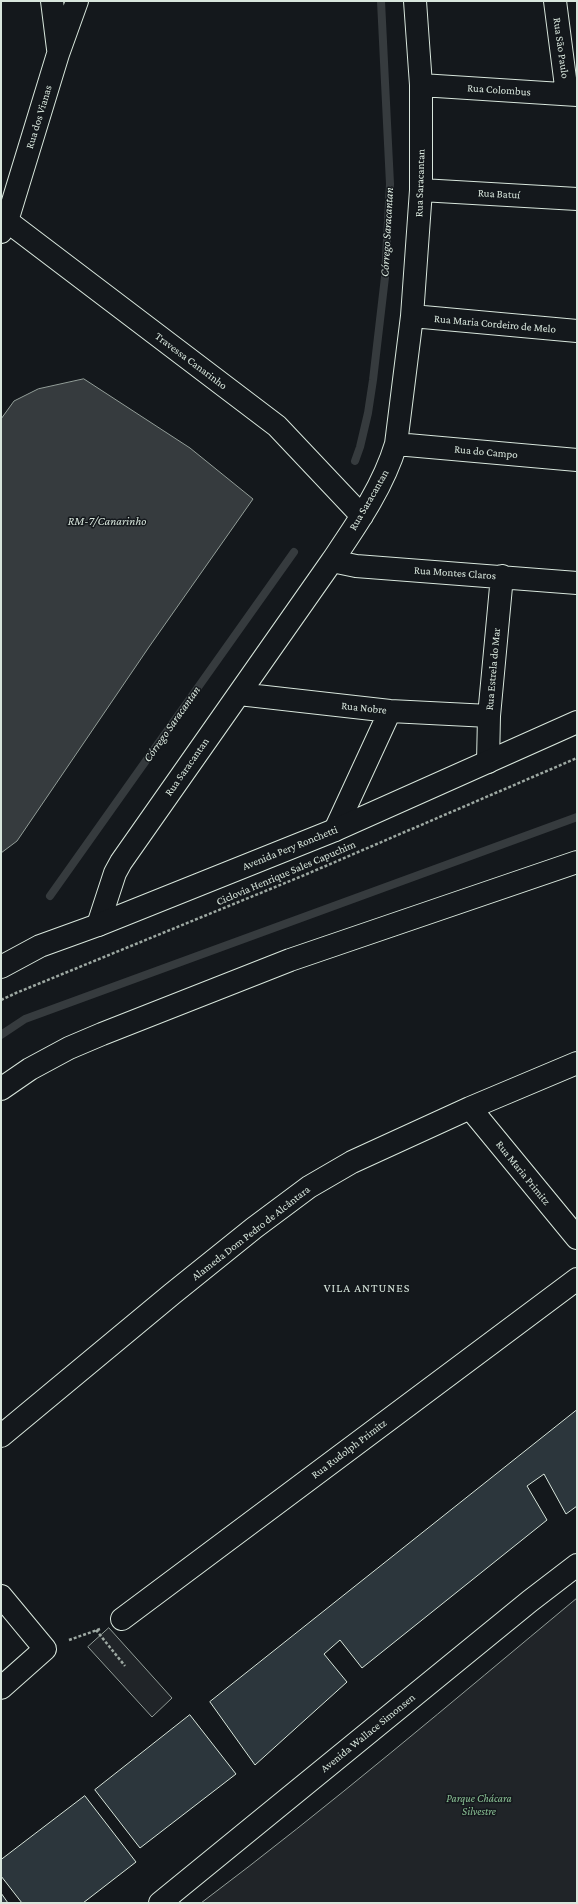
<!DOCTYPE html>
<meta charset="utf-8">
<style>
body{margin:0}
#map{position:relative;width:578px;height:1904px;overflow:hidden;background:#14181c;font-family:"Crimson Pro",serif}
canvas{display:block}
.frame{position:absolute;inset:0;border:2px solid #d8e6dc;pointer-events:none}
</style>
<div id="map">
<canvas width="578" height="1904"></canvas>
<div class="frame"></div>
</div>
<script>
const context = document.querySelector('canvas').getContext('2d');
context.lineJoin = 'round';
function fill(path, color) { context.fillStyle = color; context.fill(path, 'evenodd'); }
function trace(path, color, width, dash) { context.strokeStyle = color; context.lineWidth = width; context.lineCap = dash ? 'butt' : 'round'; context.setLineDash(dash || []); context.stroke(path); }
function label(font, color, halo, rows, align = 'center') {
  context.font = font + ' "Crimson Pro",serif'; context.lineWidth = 3; context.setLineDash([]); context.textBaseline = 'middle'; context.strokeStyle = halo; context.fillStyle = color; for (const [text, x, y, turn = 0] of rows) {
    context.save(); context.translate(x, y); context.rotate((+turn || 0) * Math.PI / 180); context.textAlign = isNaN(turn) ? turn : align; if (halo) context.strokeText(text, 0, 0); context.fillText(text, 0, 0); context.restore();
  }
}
const green = new Path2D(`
 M577,1598V1903H201C330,1806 453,1701 577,1598Z
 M109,1628L172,1698L152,1717L88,1647Z`);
fill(green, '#202428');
trace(green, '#939e99', 1);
const water = new Path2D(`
 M84,379L190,448L253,499L149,647L17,841L1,853V419L14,401L38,389Z`);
fill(water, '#363b3e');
trace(water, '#939e99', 1);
trace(new Path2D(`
 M355,461L360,447L368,413L373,380L385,277L390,184L381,1
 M50,896L294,552
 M1,1035L25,1019L577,817`), '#363b3e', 8);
const building = new Path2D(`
 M577,1410V1506L566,1514L544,1474L527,1486L547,1520L362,1668L340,1640L324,1654L347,1682L255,1765L210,1702Z
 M190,1715L236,1774L140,1848L95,1790Z
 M85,1796L136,1862L83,1903H22L1,1876V1860Z
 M1,1893L8,1903H1Z`);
fill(building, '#2c363c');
trace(building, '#d8e6dc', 1);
const minor = new Path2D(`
 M52,1L58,49
 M555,1L567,94
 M421,85L577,95
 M421,190L577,199
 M7,221L277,426L362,516
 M1,232L7,221L58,54L77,1
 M412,316L577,331
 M396,444L577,460
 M332,561L356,566L577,583
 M239,694L390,711L489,716
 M488,762L489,716L502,576
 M335,830L390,711
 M98,925L115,873L121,862L332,561C357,524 383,487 396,444L412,316L421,190V85L415,1
 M470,1108L577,1238
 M1,1436L172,1294L254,1228L309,1187L352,1162L470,1108L577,1063
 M1,1596L45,1649L1,1688
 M122,1619L577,1279
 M160,1903L530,1601L577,1565`);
const major = new Path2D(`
 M1,967L40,946L98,925L335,830L577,722
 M1,1089L30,1069L69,1048L102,1034L290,960L577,862`);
trace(minor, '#d8e6dc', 24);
trace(major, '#d8e6dc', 24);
trace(new Path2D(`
 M1,1000L16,993L307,874L577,758
 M96,1630L125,1666
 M69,1640L100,1629`), '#9da8a2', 2.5, [3, 2]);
trace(minor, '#14181c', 22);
trace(major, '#14181c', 22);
label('11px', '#d8e6dc', '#14181c', [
 ["Rua São Paulo",561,48,82],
 ["Rua Colombus",499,90,4],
 ["Rua dos Vianas",39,117,-73],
 ["Rua Saracantan",420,183,-88],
 ["Rua Batuí",499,194,3],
 ["Rua Maria Cordeiro de Melo",495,324,5],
 ["Travessa Canarinho",191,361,37],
 ["Rua do Campo",486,452,5],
 ["Rua Saracantan",369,500,-60],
 ["Rua Montes Claros",455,573,4],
 ["Rua Estrela do Mar",493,669,-85],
 ["Rua Nobre",364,708,6],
 ["Rua Saracantan",187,767,-55],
 ["Avenida Pery Ronchetti",290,848,-22],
 ["Ciclovia Henrique Sales Capuchim",286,873,-23],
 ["Rua Maria Primitz",523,1173,51],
 ["Alameda Dom Pedro de Alcântara",251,1233,-38],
 ["Rua Rudolph Primitz",349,1449,-37],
 ["Avenida Wallace Simonsen",368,1733,-39]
]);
label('italic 11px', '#8ac095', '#14181c', [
 ["Parque Chácara",479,1799],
 ["Silvestre",479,1812]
]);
label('italic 12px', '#d8e6dc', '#14181c', [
 ["Córrego Saracantan",387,232,-87],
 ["RM-7/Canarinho",107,521],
 ["Córrego Saracantan",172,724,-55]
]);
context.letterSpacing = '1px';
label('12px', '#d8e6dc', '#14181c', [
 ["VILA ANTUNES",367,1288]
]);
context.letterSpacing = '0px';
</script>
